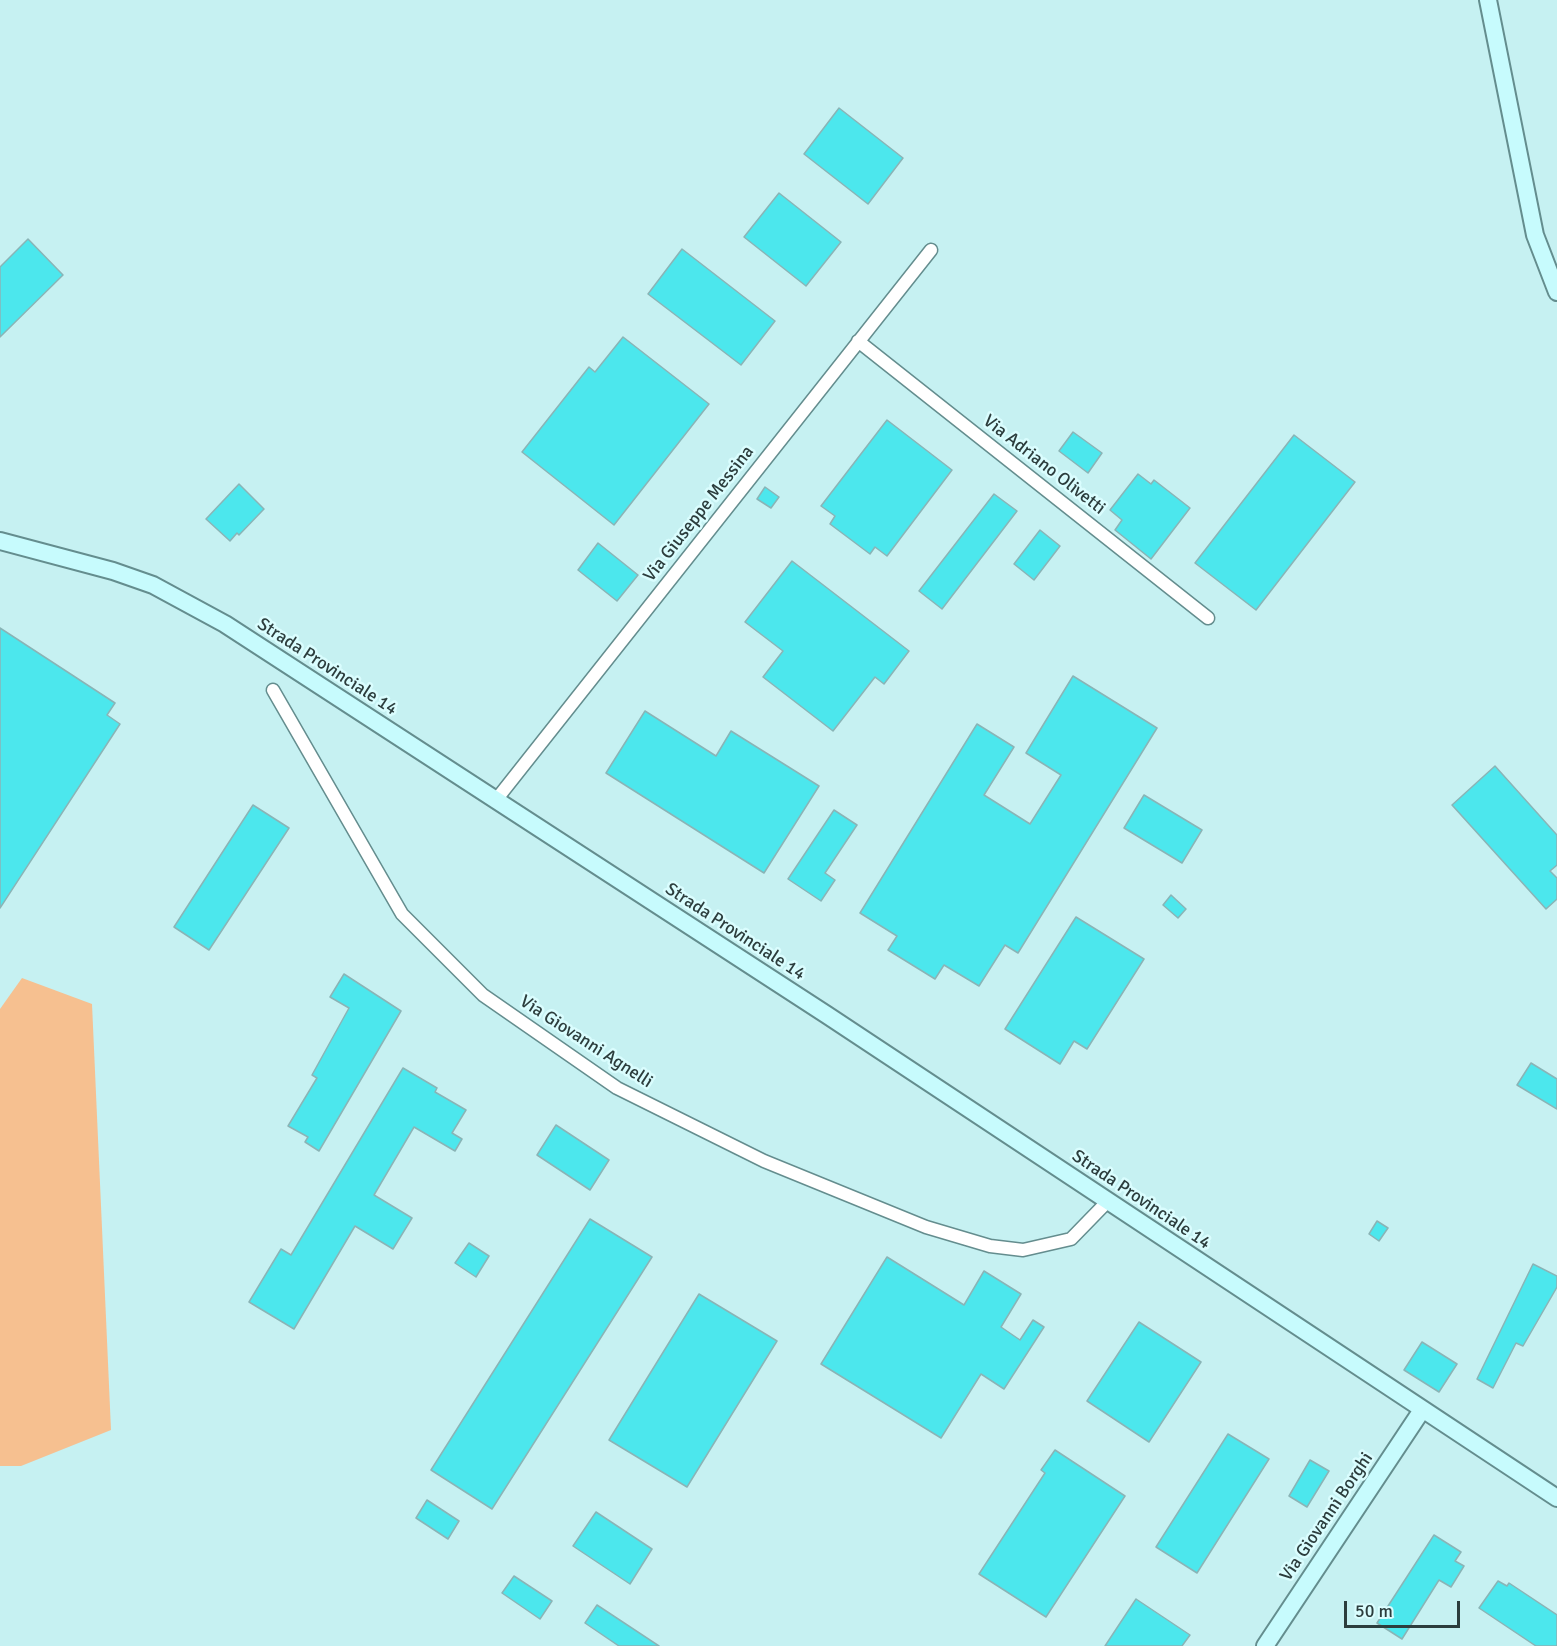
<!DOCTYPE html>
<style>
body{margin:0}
#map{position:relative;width:1557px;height:1646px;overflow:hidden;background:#c6f1f2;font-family:Signika,sans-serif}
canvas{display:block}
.scale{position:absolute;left:1344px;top:1601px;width:116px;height:27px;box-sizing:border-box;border:3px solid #2c3d3d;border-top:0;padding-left:8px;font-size:18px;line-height:21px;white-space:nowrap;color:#2c3d3d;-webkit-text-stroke:4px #dafdfe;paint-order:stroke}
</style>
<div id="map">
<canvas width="1557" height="1646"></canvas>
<div class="scale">50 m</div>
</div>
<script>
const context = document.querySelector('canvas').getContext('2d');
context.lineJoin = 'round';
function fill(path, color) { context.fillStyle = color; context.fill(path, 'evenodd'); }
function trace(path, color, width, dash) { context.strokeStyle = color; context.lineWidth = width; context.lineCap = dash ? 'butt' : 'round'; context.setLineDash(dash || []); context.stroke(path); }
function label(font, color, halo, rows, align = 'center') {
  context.font = font + ' Signika,sans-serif'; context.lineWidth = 5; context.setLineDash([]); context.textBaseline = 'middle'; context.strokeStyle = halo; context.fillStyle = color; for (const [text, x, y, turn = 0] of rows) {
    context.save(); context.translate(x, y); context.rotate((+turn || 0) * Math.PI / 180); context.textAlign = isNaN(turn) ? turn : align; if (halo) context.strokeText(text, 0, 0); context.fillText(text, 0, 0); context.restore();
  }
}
fill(new Path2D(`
 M22,978L92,1004L111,1430L21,1466H0V1009Z`), '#f6c090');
const building = new Path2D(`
 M839,108L903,158L868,204L804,154Z
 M779,193L841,242L806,286L744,237Z
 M28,239L63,275L0,337V267Z
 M682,249L775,321L741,365L648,294Z
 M623,337L709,404L614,525L522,452L589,367L595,372Z
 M887,420L952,470L887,556L875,547L870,554L830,524L835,516L821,506Z
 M1073,432L1102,453L1088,473L1059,451Z
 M1294,435L1355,482L1256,610L1195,563Z
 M1138,474L1151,484L1154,480L1190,508L1151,559L1115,530L1122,520L1110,510Z
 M239,484L264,509L239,535L237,533L230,541L206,519Z
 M765,487L779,497L771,508L757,499Z
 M994,494L1017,511L942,609L919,591Z
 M1040,530L1060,546L1034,580L1014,564Z
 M598,543L638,575L617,601L578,570Z
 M792,561L909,651L884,684L875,677L833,731L763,677L783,651L745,622Z
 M0,628L115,703L107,715L120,724L0,908Z
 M1073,676L1157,728L1018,953L1005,945L979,986L944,965L935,979L888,950L897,936L860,913L977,724L1014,747L984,795L1030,824L1061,775L1026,753Z
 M645,711L716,756L731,731L819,786L764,873L606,773Z
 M1495,766L1557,835V865L1550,871L1557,878V899L1546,909L1452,805Z
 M1144,795L1202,830L1182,863L1124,828Z
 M253,805L289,828L209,950L174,927Z
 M834,810L857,825L825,873L835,880L821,901L788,879Z
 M1171,895L1186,909L1178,918L1163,905Z
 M1076,917L1144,959L1087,1049L1074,1041L1060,1064L1005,1029Z
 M344,974L401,1011L319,1151L305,1142L308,1137L288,1126L317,1078L312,1075L349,1008L330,997Z
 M1531,1063L1557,1079V1109L1517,1085Z
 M403,1068L437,1088L435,1092L466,1110L452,1133L462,1139L455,1151L414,1127L374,1195L412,1218L393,1249L355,1226L294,1329L249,1302L281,1249L291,1255Z
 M556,1125L609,1160L590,1190L537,1155Z
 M590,1219L652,1257L492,1509L431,1470Z
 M1377,1221L1388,1228L1379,1241L1369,1234Z
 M469,1243L489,1256L476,1277L455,1263Z
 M887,1257L964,1305L984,1271L1021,1294L1001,1327L1020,1340L1033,1320L1044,1327L1004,1389L981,1374L941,1438L821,1364Z
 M1533,1264L1557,1276V1287L1523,1346L1516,1343L1493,1388L1477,1379Z
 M699,1294L777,1341L687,1487L609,1440Z
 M1139,1322L1201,1362L1149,1442L1087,1401Z
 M1422,1342L1457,1364L1439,1392L1404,1370Z
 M1228,1434L1269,1459L1197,1573L1156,1547Z
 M1055,1450L1125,1496L1046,1617L979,1574L1045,1473L1041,1470Z
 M1310,1460L1329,1471L1307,1507L1289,1496Z
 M427,1500L459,1521L448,1539L416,1518Z
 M596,1512L652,1549L630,1584L573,1546Z
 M1434,1535L1461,1552L1455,1561L1464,1566L1451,1587L1439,1580L1402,1639L1377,1623Z
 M514,1576L552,1601L540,1619L502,1593Z
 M1498,1581L1507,1586L1509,1583L1557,1615V1646H1536L1479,1608Z
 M1136,1599L1190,1635L1182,1646H1105Z
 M597,1605L659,1646H619L585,1623Z`);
fill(building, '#4ce7ed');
trace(building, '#8ab4b6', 1.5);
const street = new Path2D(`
 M858,341L1208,618
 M273,690L402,914L483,995L617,1088L764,1161L926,1227L990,1246L1023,1250L1071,1239L1108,1201
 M496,800L931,250`);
const secondary = new Path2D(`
 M1488,0L1535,235L1557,292
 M0,541L113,571L153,585L225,624L827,1015L1557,1498
 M1265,1646L1422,1410`);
trace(street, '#648d8e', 15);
trace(secondary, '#648d8e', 20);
trace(street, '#fff', 12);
trace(secondary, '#c7fbfd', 16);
label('18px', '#2c3d3d', '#dafdfe', [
 ["Via Adriano Olivetti",1044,465,38],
 ["Via Giuseppe Messina",699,514,-52],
 ["Strada Provinciale 14",327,667,33],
 ["Strada Provinciale 14",735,932,33],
 ["Via Giovanni Agnelli",586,1042,33],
 ["Strada Provinciale 14",1141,1200,34],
 ["Via Giovanni Borghi",1327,1517,-56]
]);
</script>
